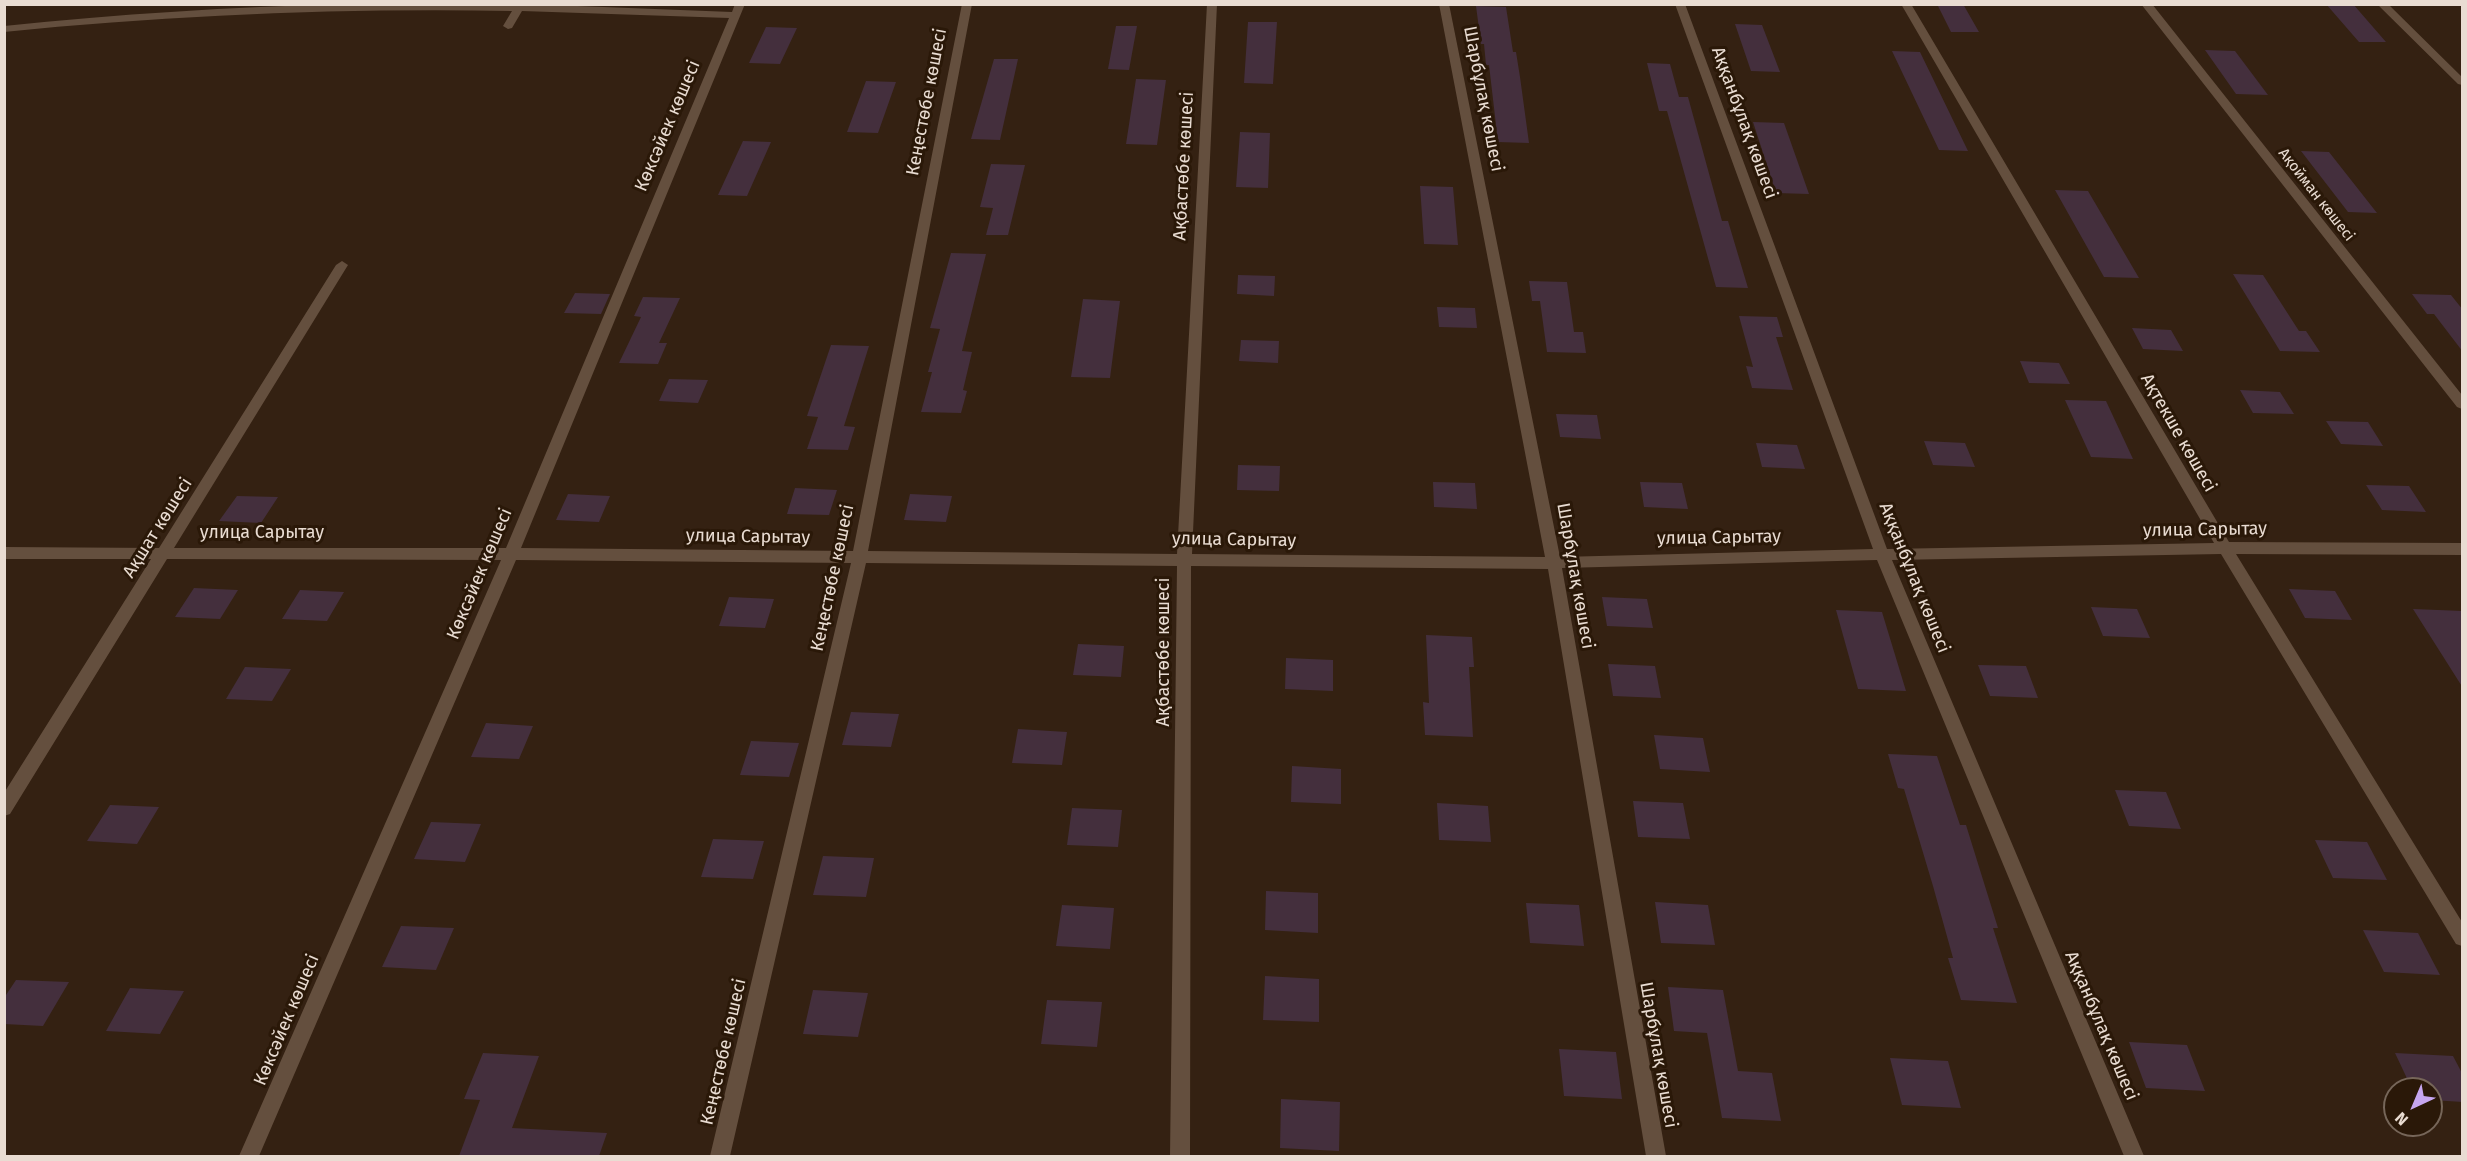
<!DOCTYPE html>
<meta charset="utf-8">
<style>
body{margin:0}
#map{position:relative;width:2467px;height:1161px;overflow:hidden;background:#342112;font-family:"Fira Sans",sans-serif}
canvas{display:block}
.frame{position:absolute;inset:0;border:6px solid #e9dcd2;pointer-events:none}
.north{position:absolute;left:2383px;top:1077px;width:60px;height:60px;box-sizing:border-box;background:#2a1808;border:2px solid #766659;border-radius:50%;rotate:224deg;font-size:16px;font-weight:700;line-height:24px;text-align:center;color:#e9dcd2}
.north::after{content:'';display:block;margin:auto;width:21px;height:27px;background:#c6a6f0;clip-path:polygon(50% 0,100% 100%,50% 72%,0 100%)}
</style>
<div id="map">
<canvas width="2467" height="1161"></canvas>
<div class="frame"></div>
<div class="north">N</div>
</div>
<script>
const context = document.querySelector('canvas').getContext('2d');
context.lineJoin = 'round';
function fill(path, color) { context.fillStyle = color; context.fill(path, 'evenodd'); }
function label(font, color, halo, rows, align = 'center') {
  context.font = font + ' "Fira Sans",sans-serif'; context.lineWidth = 6; context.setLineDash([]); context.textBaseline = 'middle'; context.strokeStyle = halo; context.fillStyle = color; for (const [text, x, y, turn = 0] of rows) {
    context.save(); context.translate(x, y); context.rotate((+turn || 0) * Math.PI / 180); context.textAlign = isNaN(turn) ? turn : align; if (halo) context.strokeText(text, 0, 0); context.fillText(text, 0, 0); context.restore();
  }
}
fill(new Path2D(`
 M1937,4H1963L1979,32H1951Z
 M2326,4H2353L2386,42H2359Z
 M1476,6L1506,7L1513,52H1516L1520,77L1529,143L1498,142L1489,65H1486L1484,44H1481Z
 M1248,22H1277L1273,84L1244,83Z
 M1735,24L1762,25L1780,72L1751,71Z
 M1116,26H1137L1129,70L1108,69Z
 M766,27L797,28L780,64L749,63Z
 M2205,50L2235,51L2268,95L2236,94Z
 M1892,51L1920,52L1968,151L1939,150Z
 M994,59H1018L1000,140L971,139Z
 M1647,63L1670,64L1679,97H1688L1722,221H1728L1748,288L1716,287L1667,111H1659Z
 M1136,79L1166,80L1157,145L1126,144Z
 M866,81L896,82L878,133L847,132Z
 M1753,122L1784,123L1809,194L1776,193Z
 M1240,132L1270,133L1268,188L1236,187Z
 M743,141L771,142L747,196L718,195Z
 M2301,151L2329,152L2377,213L2348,212Z
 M991,164L1025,165L1008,235H986L993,208L980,207Z
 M1420,186L1453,187L1458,245L1424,244Z
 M2055,190L2088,191L2139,278L2104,277Z
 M951,253L986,254L962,351L972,352L963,390L967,391L961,413L921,412L932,372H928L940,329L930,328Z
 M2233,274L2263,275L2299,331H2306L2320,352L2280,351Z
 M1238,275L1275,276L1274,296L1237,294Z
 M1529,281L1567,282L1574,332H1583L1586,353L1547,352L1540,301H1532Z
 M575,293L610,294L601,314L564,313Z
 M2412,294L2451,295L2463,310V352L2434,314H2427Z
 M643,297L680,298L659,343H667L658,364L619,363L641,317L634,316Z
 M1083,299L1120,301L1110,378L1071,377Z
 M1437,307L1475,308L1477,328L1439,327Z
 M1739,316L1777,317L1783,337H1776L1793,390L1752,388L1746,366L1753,367Z
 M2132,328L2171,330L2183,351L2143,349Z
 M1241,340L1279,341L1278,363L1239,361Z
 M831,345L869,346L844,426L855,427L848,450L807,449L818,417L807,416Z
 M2020,361L2059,363L2070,384L2029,383Z
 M669,379L708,380L698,403L659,401Z
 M2240,390L2280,392L2294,414L2253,413Z
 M2065,400L2106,401L2133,459L2091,457Z
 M1556,414L1597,415L1601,439L1560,437Z
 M2326,421L2368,422L2383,446L2341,444Z
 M1924,441L1965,443L1975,467L1933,465Z
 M1756,443L1797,445L1805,469L1762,467Z
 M1238,465L1280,466L1279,491L1237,490Z
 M1433,482L1475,483L1477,509L1434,507Z
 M1640,482L1682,483L1688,509L1644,507Z
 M2366,485L2409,486L2426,512L2382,510Z
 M795,488L837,490L829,515L787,514Z
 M568,494L610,496L599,522L556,520Z
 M910,494L952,496L946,522L904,520Z
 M237,496L278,497L261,523L219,521Z
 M194,588L238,590L220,619L175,617Z
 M2289,589L2335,591L2352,620L2305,618Z
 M300,590L344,592L327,621L282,619Z
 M729,597L774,599L765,628L719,626Z
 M1602,597L1647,599L1653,628L1607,626Z
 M2091,607L2137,609L2150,638L2103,636Z
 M2413,609L2463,611V688Z
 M1836,610L1882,612L1906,691L1858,689Z
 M1426,635L1472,637L1474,667H1469L1473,737L1425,735L1423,702L1429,703Z
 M1078,644L1124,646L1121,677L1073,675Z
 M1286,658L1333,660V691L1285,689Z
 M1608,664L1655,666L1661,698L1613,696Z
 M1978,665L2026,666L2038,698L1990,696Z
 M245,667L291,669L272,701L226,699Z
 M851,712L899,714L891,747L842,745Z
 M486,723L533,726L519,759L471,757Z
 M1018,729L1067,732L1062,765L1012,763Z
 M1654,735L1703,738L1710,772L1660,769Z
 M751,741L799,743L789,777L740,775Z
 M1888,754L1937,756L1960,825H1966L1998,928H1993L2017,1003L1961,1000L1948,958H1953L1933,886L1904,789L1898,788Z
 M1292,766L1341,769V804L1291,802Z
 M2115,790L2166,792L2181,829L2129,826Z
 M1633,801L1683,803L1690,839L1638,837Z
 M1437,803L1488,806L1491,842L1439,840Z
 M110,805L159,807L137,844L87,841Z
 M1072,808L1122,810L1118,847L1067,845Z
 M431,822L481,824L465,862L414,859Z
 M713,839L764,841L753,879L701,877Z
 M2315,840L2367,842L2387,880L2333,878Z
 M823,856L874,858L866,897L813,895Z
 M1266,891L1318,893V933L1265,930Z
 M1655,902L1708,905L1715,945L1661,943Z
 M1526,903L1579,905L1584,946L1530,943Z
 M1062,905L1114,908L1110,949L1056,946Z
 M401,926L454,928L436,970L382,967Z
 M2363,930L2418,933L2440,975L2384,972Z
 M1265,976L1319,979V1022L1263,1020Z
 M16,980L69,982L43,1026L4,1024V998Z
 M1668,987L1723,990L1738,1071L1772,1073L1781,1121L1722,1118L1707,1033L1674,1031Z
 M130,988L184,991L160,1034L106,1031Z
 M813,990L868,993L858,1037L803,1034Z
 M1047,1000L1102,1002L1097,1047L1041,1044Z
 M2129,1042L2187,1045L2205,1091L2146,1088Z
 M1559,1049L1616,1052L1622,1099L1564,1096Z
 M483,1053L539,1056L512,1128L607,1133L599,1156H459L480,1100L464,1099Z
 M2395,1053L2453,1056L2463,1075V1102L2431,1100V1089H2412Z
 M1890,1058L1948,1061L1961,1108L1902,1105Z
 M1281,1099L1340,1102L1339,1151L1280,1148Z`), '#442f3d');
fill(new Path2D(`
 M346,4L552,5L732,12L735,4H745L521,548L853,551L962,4H972L868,551L1177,554L1207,4H1217L1192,554L1545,557L1439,4H1449L1560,557L1873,549L1675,4H1685L1887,549L2214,543L1901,4H1911L2229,542L2462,543V555L2236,554L2462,922V946L2456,944L2221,554L1892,560L2144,1156H2124L1877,560L1562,568L1666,1156H1646L1548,569L1191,566L1190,1156H1170L1177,566L866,563L730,1156H710L851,563L516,560L259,1156H239L501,560L167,559L10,814L4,816V793L151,559H4V547L159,548L336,265L342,261L348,265L174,548H506L729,18L522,11L512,28L508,29L503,26L512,11C342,8 173,15 4,32V26C118,14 231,7 346,4Z
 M2141,4H2152L2462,395V409L2457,407Z
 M2377,4H2388L2462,77V85L2458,84Z`), '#644f3e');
label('15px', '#e9dcd2', '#2a1808', [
 ["Ақойман көшесі",2316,195,52]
]);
label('18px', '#e9dcd2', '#2a1808', [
 ["Шарбұлақ көшесі",1483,99,79],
 ["Кеңестөбе көшесі",927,102,-79],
 ["Аққанбұлақ көшесі",1744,123,70],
 ["Көксәйек көшесі",668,126,-67],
 ["Ақбастөбе көшесі",1184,166,-87],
 ["Ақтекше көшесі",2178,433,60],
 ["Ақшат көшесі",158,528,-58],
 ["улица Сарытау",2205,530,-1],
 ["улица Сарытау",262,533],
 ["улица Сарытау",748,537,1],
 ["улица Сарытау",1719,538,-1],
 ["улица Сарытау",1234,540,1],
 ["Көксәйек көшесі",480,574,-67],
 ["Шарбұлақ көшесі",1575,576,80],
 ["Кеңестөбе көшесі",833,578,-78],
 ["Аққанбұлақ көшесі",1914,578,68],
 ["Ақбастөбе көшесі",1164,652,-90],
 ["Көксәйек көшесі",287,1020,-67],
 ["Аққанбұлақ көшесі",2101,1026,67],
 ["Кеңестөбе көшесі",724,1052,-77],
 ["Шарбұлақ көшесі",1658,1055,80]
]);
</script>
